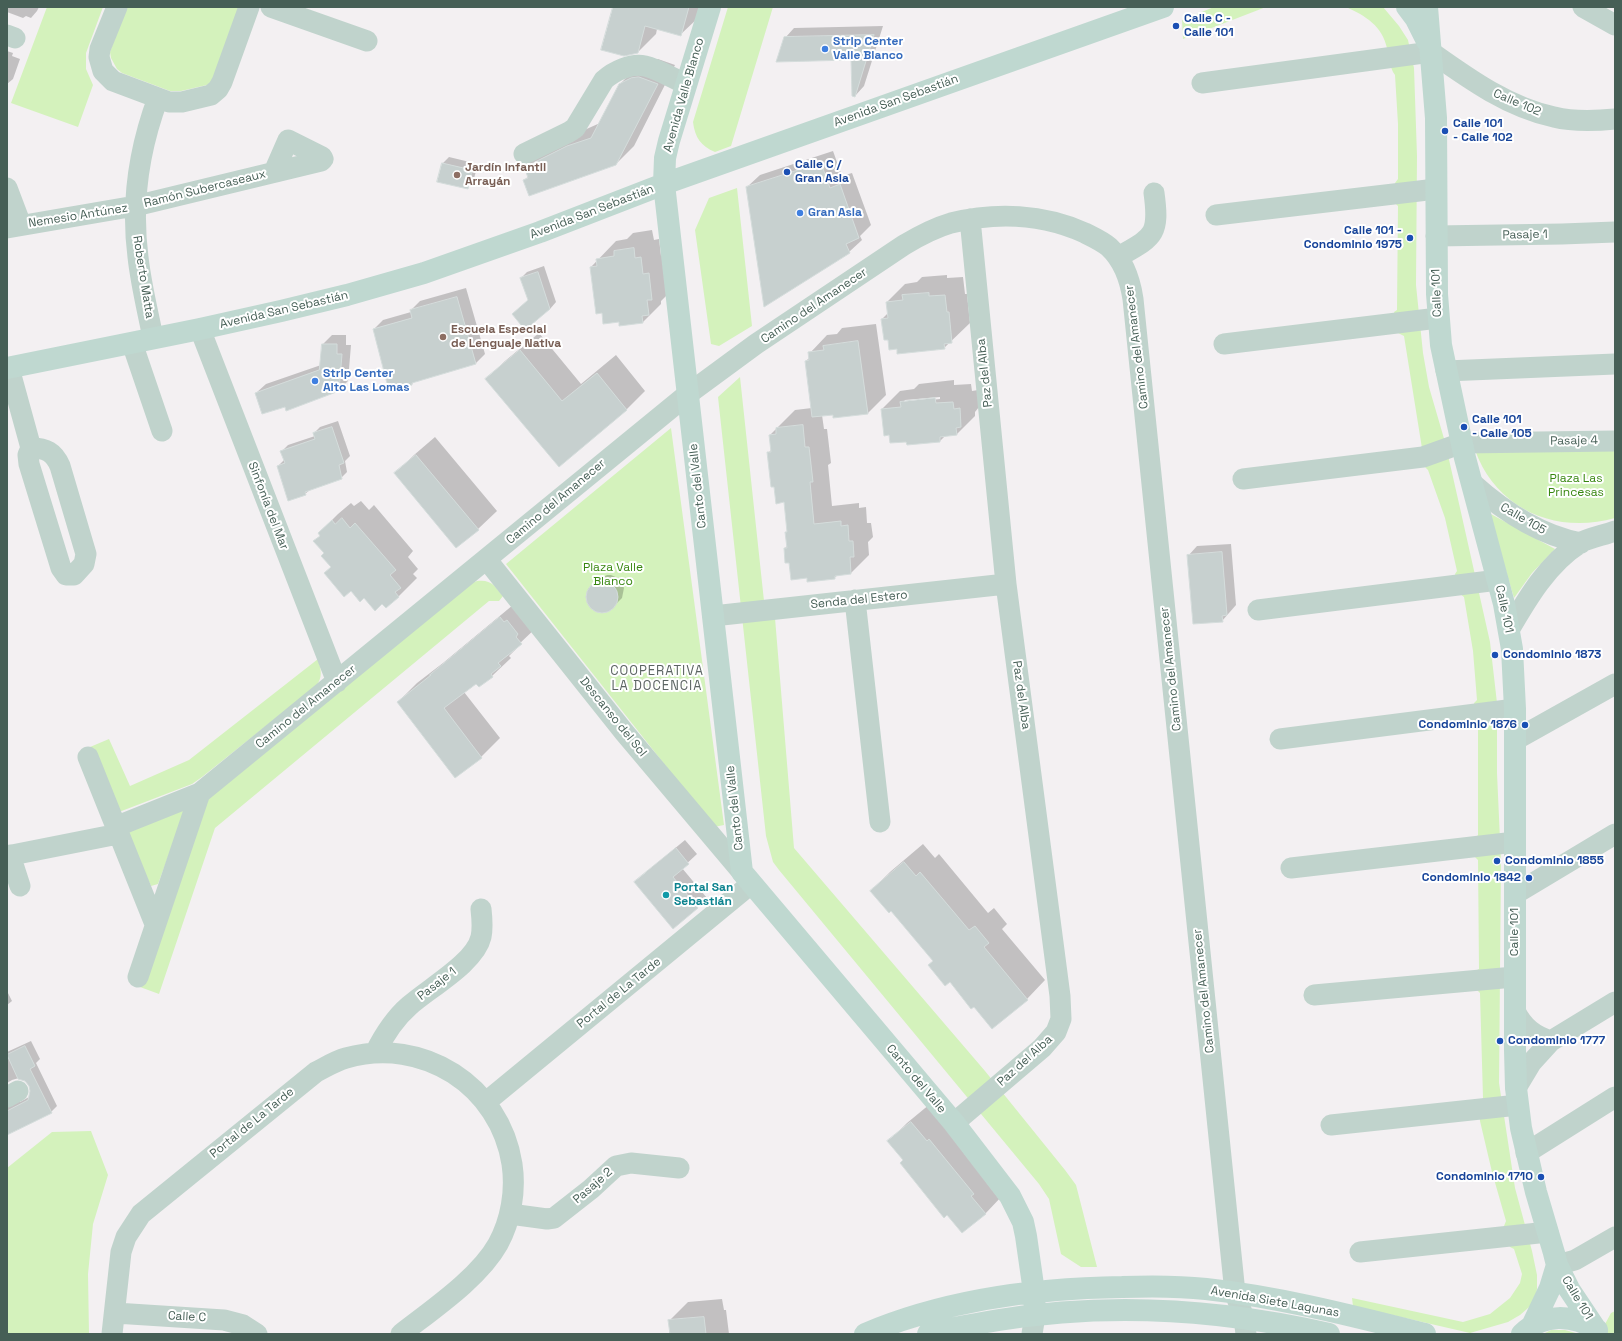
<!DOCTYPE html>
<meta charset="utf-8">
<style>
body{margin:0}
#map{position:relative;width:1622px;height:1341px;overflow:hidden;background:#f3f0f2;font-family:"Space Grotesk",sans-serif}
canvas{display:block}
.frame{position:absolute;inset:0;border:8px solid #465f56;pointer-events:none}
</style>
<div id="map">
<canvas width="1622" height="1341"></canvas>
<div class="frame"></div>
</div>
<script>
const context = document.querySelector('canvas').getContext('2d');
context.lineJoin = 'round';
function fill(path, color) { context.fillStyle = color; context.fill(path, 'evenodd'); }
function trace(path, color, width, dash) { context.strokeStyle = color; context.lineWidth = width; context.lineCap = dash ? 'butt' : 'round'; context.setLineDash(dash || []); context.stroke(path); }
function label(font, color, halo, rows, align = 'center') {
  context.font = font + ' "Space Grotesk",sans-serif'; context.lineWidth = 4; context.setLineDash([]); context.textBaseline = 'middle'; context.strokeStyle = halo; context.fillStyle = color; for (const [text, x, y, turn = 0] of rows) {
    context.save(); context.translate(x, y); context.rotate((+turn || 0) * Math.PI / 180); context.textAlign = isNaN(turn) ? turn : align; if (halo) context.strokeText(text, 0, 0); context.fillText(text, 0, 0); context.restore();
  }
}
fill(new Path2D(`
 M47,7H103L86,53V69L93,85L78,127L11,103Z
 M126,7H241L213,81L207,85L181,91H170L122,73L117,69L111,58L110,52Z
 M728,7H773L731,146L715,152C701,146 695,138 693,122Z
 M1214,7H1266L1183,39L1182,20Z
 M1346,7H1383L1399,26L1408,40L1414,68L1417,156L1416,285L1423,353L1429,387L1445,442L1460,508L1490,642L1497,703V773L1501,862L1499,1083L1515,1188L1532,1251L1537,1275V1289L1535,1302L1520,1315L1508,1322L1470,1333L1353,1306L1352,1298L1463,1322L1490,1314L1510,1298L1520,1283L1522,1274L1514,1249L1510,1247L1504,1226L1506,1221L1492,1172L1480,1121L1479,1109L1483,1098L1480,993L1476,989L1475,971L1479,969L1478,860L1475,857V839L1478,835V726L1475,723L1474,703L1477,700L1473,651L1464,597L1460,594L1455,574L1457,571L1445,518L1428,470L1425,467L1404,336L1398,333L1394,312L1397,310L1398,206L1395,203V183L1398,179V124L1395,75C1389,67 1390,58 1387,48C1382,26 1366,16 1346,7Z
 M737,188L752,326L719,346L711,344L695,230L709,198Z
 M740,377L764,601L775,618L794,848L985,1071L1065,1170L1076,1185L1097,1267H1081L1061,1254L1049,1199L1039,1184L779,870L773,862L766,836L718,397Z
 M671,428L724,825L714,827L506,564Z
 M1615,446V518C1556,535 1496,509 1475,450Z
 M1489,513L1555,549L1532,573L1514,598Z
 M477,581C491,579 495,586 503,596L499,601H489L215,828L159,994L140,987L200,804L472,583Z
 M318,659C321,670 323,677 316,686L202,777L192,784L119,812L90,747L109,739L130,786L189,760Z
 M188,803L158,884L151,886L126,833Z
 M91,1131L108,1175L93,1224L88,1274L89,1334H7V1168L52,1132Z
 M1615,1311V1334H1607L1604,1326L1611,1313Z
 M1551,1330H1565L1579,1334H1543Z`), '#d4f2bc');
fill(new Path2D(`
 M7,7H39L37,11L31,18L26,16L23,18L7,12Z
 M614,7H701L699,17L680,35L657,29L656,34L637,53Z
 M883,26L864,86L855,96L852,59L785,38L794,28Z
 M7,51L13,53L12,56L20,59L13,79L7,84Z
 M658,59L675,65L634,146L615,165L524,180L529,176L525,166L544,148L600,123L620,84L639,65Z
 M833,151L842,176L852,173L871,225L860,236L862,240L849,252L747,187L760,175Z
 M449,157L478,164L473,182L467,188L439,181L443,163Z
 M652,230L654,240L659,239L661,256L667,255V295L661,301V304L643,322L620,321L603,312L591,267L616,241L627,239L633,233Z
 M544,266L556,302L550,309L529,300L521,278L527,272Z
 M947,275V278L963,277L965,294H967L970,323L944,348H897L889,339L882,319L888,313L887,302L905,284L917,282L922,277Z
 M466,288L485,354L476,363L416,380L412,384L374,329L383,320L411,312V310L420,301Z
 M876,324L886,395L868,413L822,415L824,429H827L831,463L828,465L832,506L859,503V508L866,507L867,523H871L873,537L868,542L869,555L851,573L838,575L834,578L808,577L790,562L785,548L787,546L786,532L788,531L785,501L768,453L771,450L770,435L795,410L812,408L806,361L810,357V353L827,335L837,334L842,328Z
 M539,333L581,384L616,355L645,391L627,409L559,466L487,379L505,361Z
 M332,335H346V345H351L348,381L339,390L285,406L256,393L266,384L321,365L323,344Z
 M954,380V385L971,384L972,391L978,390L979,407L975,412V416L957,434L946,435L940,441H907L890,434L882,409L900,391L914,389L919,384ZM940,397V399L903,403L905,400Z
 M338,421L350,456L345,461L347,472L341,478L311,489L305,494L278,466L284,460L282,451L288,445L315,436L314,433L320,427Z
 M435,437L497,511L478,529L457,547L396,473L414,455Z
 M361,501L369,510L374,505L413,551L408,557L418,569L413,574L417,578L398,597L382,603L364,596L332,567L325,553L315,541L321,535L319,533L338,514L351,503L354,506Z
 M1231,544L1236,605L1222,621L1188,556L1197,546Z
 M607,575H611L620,579L624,588L622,598L618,602L612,609L602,612L592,609L587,599L588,589L591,586L605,579L604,577L596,581Z
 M519,600L539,625L517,646L518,647L509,656L511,658L492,676L476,682L464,692L500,738L481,757L456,777L398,702L417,683L443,663Z
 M685,840L697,854L682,868L707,898L673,927L645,873Z
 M923,844L935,858L939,854L988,913L994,908L1007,924L1002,929L1045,980L1027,999L934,961L891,909L871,891L890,872Z
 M7,991L12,1001L7,1005Z
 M31,1041L40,1059L36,1063L57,1106L51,1112L7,1134V1101L20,1102L29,1097L31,1092L29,1084L25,1080L19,1078L12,1080L7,1083V1052Z
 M930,1104L1003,1195L985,1214L904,1160L889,1141L907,1123Z
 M722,1299L724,1310H726L729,1334H669L670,1330L669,1321L688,1302Z`), '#0003');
const building = new Path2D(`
 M613,7H689L681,36L645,26L638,53L624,56L601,50Z
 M874,35L855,97L852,96L851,60L776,62L784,37Z
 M639,77L658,84L616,165L529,196L523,180L528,178L524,166L529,165L567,146L591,138L619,84L631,78Z
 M442,163L472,170L468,189L437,182Z
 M821,163L830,188L840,184L859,238L846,244L850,253L764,307L746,187Z
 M634,248L635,258L641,257L643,274L649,273L652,300H647L649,315L642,316L643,323L619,326V322L603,324L602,313L596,314L590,267L597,266L596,259L614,256V251Z
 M538,272L550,309L525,330L512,314L528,300L520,278Z
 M929,293V296L945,295L947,312H949L952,343L944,344L945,349L897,354V349L889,350L888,340H884L881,319L888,318L886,302L903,300L902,295Z
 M457,297L476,364L412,383V385L389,391L373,329L412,318L410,310Z
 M858,341L868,414L833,418V415L812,417L805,361L809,360L808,352L824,350L823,346Z
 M322,344H337V354H342L339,391L286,411L285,407L262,414L255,393L319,370Z
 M520,350L562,401L597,373L627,410L559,467L485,379Z
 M935,398L936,403L953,402L954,409L960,408L961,427L956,428L957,435L940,437V442L907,445L906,442L890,443L889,435L884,436L881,409L901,407L900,402Z
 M803,425L805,447H809L813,482H810L814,524L841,521V526L848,525L849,541H853L854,557H850L851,574L835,576V579L807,582V578L791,580L789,563H785L784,548H787L785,532H787L784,502L776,504L774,487H771L767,452H771L769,435L776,434V428Z
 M332,427L344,463L339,465L342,479L305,492L306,495L288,501L277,466L285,463L280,451L315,439L313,433Z
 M416,455L479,530L456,548L394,473Z
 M342,518L350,528L355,523L396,570L390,575L401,588L395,592L399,597L386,608L382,604L375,611L364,598L360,602L351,591L344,597L324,573L331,567L321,556L324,553L313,541L320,536L318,533L332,520L335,524Z
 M1222,552L1227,615L1222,616L1223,622L1193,624L1187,555Z
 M586 597a16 16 0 1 1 32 0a16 16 0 1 1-32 0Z
 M500,617L504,622L507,620L518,634L516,637L522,644L498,663L501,666L491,674L493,677L479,687L476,684L444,708L482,758L455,778L397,702L431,675H430Z
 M676,848L689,864L673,877L698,908L673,929L634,882Z
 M904,862L916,876L920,872L969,930L975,926L989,943L984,947L1028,1000L992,1029L974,1007L971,1009L950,982L945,986L928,965L933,961L891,911L889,913L870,891Z
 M25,1046L35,1066L30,1069L52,1113L7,1135V1111L28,1100L30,1091L29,1086L25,1081L18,1079L7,1055Z
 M911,1122L927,1141L929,1139L974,1194L971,1196L986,1214L962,1233L947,1215L944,1218L900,1163L903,1160L887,1141Z
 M704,1317L706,1334H670L668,1320Z`);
fill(building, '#c7d0cf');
trace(building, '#d4dcdb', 1);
trace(new Path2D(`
 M117,7L100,49L99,57L103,71L113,81L169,102H182L211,95L218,89L222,82L249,7
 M271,7L367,41
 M1583,7L1615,25
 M7,35L15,38
 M1202,83L1431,52C1469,79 1508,107 1554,117C1574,122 1595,121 1615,119
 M524,154L569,132L575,128L604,80C614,71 631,63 645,66C658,69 674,79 686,84
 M7,188L21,225
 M1216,215L1436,189
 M7,228L135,206L321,161L323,159L322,157L288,140L274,172
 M1436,236L1562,234L1615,232
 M1118,257C1153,237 1160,236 1154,193
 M200,329L337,682
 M153,338C148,312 141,285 138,257C131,203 139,149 158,98
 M132,343L162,431
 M1224,344L1438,318
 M9,368L31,448L28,455L29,464L61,568L66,575H74L84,564L86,554L60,466C54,452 46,448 31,448
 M1446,371L1615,364
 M1243,479L1423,457L1462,443L1615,441
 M1472,483C1503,511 1539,535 1581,543
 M487,560L624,732L742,872
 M855,600L880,822
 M1258,610L1498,580
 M713,616L1006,584
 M1509,630C1527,599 1548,563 1580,543C1588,538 1605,535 1615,531
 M1280,739L1515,709
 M1515,740L1615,684
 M88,757L155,924
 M115,827L200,793L688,394L756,344L904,245C919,236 934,228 951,223C996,212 1043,214 1085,233C1093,237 1102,241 1109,247C1124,261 1130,279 1133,299L1235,1293L1244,1318L1246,1334
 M10,855L20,886
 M7,856L118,834
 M1291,868L1515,842
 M1515,894L1615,834
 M138,977L200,793
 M1314,995L1514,977
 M1515,1011C1523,1027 1534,1036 1551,1041
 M375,1053C384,1035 394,1019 409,1006C429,988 475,963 481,937C483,928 482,918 481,909
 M1516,1088L1531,1063L1551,1041L1615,1002
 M7,1097L18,1091
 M486,1102L751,884
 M954,1123L1042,1048L1056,1032L1061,1019L1060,996L1006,584L970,219
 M1331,1125L1518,1105
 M1526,1153L1615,1097
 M510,1214L547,1219L554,1218L591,1189L616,1166L631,1163L679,1168
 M1360,1252L1548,1232
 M1557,1265L1575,1260L1615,1237
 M115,1313L224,1320L243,1325L257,1334
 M112,1334L121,1252L126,1237L141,1214L316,1072C326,1067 335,1061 346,1058C423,1036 500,1086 512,1164C516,1191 511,1220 498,1244C479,1278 433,1309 401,1334
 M1032,1334L1035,1315`), '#c0d3cc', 21);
trace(new Path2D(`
 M710,7L669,141L665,158L664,184L742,872L954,1123L1010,1196L1023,1222L1026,1236L1034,1292L1035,1315
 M1407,7L1416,19L1427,41
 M1427,7L1436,118L1437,294L1441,345L1465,458L1504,604L1512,649L1515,709V1050L1516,1088L1521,1128L1536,1192L1554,1253L1557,1265L1569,1289L1597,1331
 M7,368L200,329L281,311L347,295L424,273L540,232L664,184L1163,7
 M1532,1326L1550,1288L1557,1265
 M865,1334C945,1300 1036,1288 1122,1287C1150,1286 1179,1286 1206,1289C1280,1297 1353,1316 1425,1334
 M928,1334C951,1328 975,1324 999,1320C1110,1302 1220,1309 1329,1334
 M1522,1334C1543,1313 1573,1314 1597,1330`), '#bfd8d0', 22);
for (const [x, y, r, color] of [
 [1176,26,4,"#1a4fb4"],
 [825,49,4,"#3f7fe0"],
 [1445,131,4,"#1a4fb4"],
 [787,172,4,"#1a4fb4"],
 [457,175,4,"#8d6e63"],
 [800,213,4,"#3f7fe0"],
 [1410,238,4,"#1a4fb4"],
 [443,337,4,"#8d6e63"],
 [315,381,4,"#3f7fe0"],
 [1464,427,4,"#1a4fb4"],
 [1495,655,4,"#1a4fb4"],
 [1525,725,4,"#1a4fb4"],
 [1497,861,4,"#1a4fb4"],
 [1529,878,4,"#1a4fb4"],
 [666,895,4,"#0f9aa8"],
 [1500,1041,4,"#1a4fb4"],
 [1541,1177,4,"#1a4fb4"]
]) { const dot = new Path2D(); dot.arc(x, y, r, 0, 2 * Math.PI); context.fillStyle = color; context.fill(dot); trace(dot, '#fff', 1.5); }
label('bold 12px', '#164399', '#fff', [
 ["Calle C -",1184,19],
 ["Calle 101",1184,33],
 ["Calle 101",1453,124],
 ["- Calle 102",1453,138],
 ["Calle C /",795,165],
 ["Gran Asia",795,179],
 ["Calle 101 -",1402,231,"right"],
 ["Condominio 1975",1402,245,"right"],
 ["Calle 101",1472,420],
 ["- Calle 105",1472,434],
 ["Condominio 1873",1503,655],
 ["Condominio 1876",1517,725,"right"],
 ["Condominio 1855",1505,861],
 ["Condominio 1842",1521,878,"right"],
 ["Condominio 1777",1508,1041],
 ["Condominio 1710",1533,1177,"right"]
], 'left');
label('bold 12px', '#366cbe', '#fff', [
 ["Strip Center",833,42],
 ["Valle Blanco",833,56],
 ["Gran Asia",808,213],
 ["Strip Center",323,374],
 ["Alto Las Lomas",323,388]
], 'left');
label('12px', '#465f56', '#fff', [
 ["Avenida Valle Blanco",684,95,-74],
 ["Avenida San Sebastián",896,101,-20],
 ["Calle 102",1517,103,23],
 ["Ramón Subercaseaux",205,189,-14],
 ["Avenida San Sebastián",592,212,-21],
 ["Nemesio Antúnez",78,216,-9],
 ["Pasaje 1",1525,235,-1],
 ["Roberto Matta",143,277,81],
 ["Calle 101",1437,293,-92],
 ["Camino del Amanecer",814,306,-34],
 ["Avenida San Sebastián",284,310,-13],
 ["Camino del Amanecer",1137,347,-97],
 ["Paz del Alba",985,373,-96],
 ["Pasaje 4",1574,441,-1],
 ["Canto del Valle",698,486,-96],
 ["Camino del Amanecer",556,502,-40],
 ["Sinfonía del Mar",268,506,69],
 ["Calle 105",1523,519,30],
 ["Senda del Estero",859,600,-6],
 ["Calle 101",1504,609,78],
 ["Camino del Amanecer",1171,669,-96],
 ["Paz del Alba",1021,695,82],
 ["Camino del Amanecer",306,707,-39],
 ["Descanso del Sol",613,717,51],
 ["Canto del Valle",735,808,-96],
 ["Calle 101",1515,932,-90],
 ["Pasaje 1",437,984,-38],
 ["Camino del Amanecer",1204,991,-96],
 ["Portal de La Tarde",619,993,-39],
 ["Paz del Alba",1025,1061,-42],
 ["Canto del Valle",916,1079,50],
 ["Portal de La Tarde",252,1123,-39],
 ["Pasaje 2",593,1186,-41],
 ["Calle 101",1577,1298,59],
 ["Avenida Siete Lagunas",1275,1302,10],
 ["Calle C",187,1317,3]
]);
label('bold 12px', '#785e54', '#fff', [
 ["Jardín Infantil",465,168],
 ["Arrayán",465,182],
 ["Escuela Especial",451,330],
 ["de Lenguaje Nativa",451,344]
], 'left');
label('12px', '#388711', '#fff', [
 ["Plaza Las",1576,479],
 ["Princesas",1576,493],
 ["Plaza Valle",613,568],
 ["Blanco",613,582]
]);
label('bold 12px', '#0d838f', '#fff', [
 ["Portal San",674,888],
 ["Sebastián",674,902]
], 'left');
context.letterSpacing = '1px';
label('13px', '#5c6563', '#fff', [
 ["COOPERATIVA",657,671],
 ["LA DOCENCIA",657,686]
]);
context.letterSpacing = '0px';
</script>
